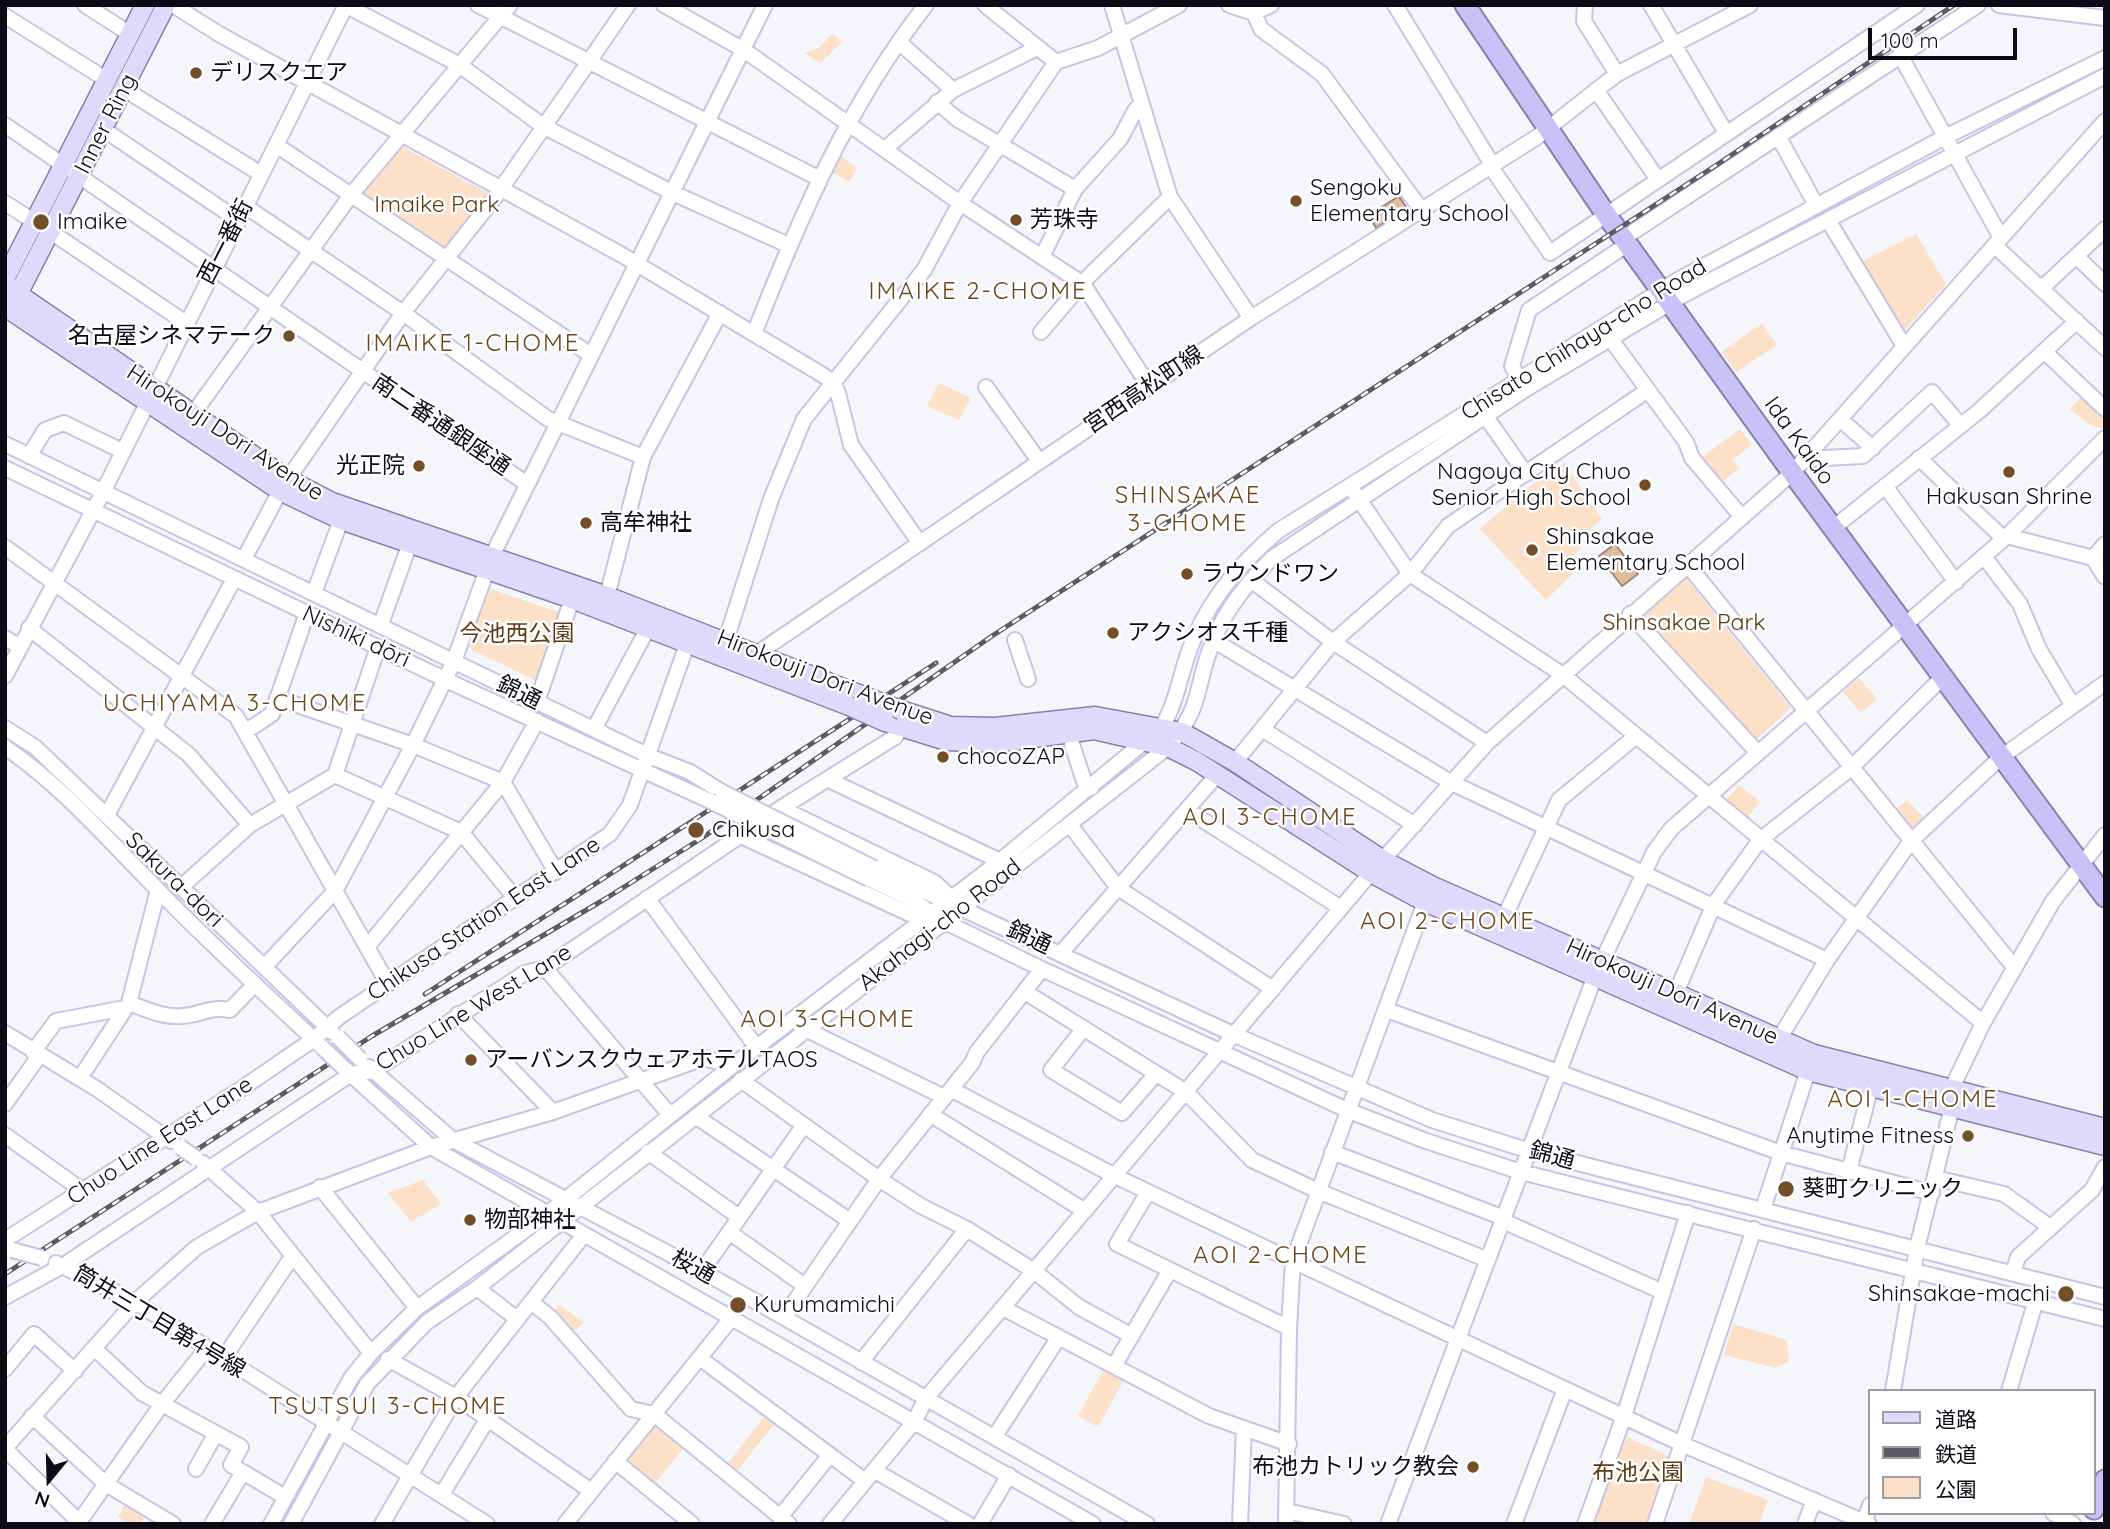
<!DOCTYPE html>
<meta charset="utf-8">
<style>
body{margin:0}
#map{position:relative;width:2110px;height:1529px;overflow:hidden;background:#f5f5fc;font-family:Quicksand,"Noto Sans JP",sans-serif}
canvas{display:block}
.frame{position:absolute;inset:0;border:7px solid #0c0a15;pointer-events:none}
.legend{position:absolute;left:1868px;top:1389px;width:228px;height:126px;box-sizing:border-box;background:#fff;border:2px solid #9e9da1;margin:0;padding:9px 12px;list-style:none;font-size:21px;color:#0c0a15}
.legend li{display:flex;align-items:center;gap:14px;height:35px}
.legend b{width:35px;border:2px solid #9e9da1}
.north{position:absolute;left:14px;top:1445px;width:70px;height:70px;-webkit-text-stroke:5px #fff;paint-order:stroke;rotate:199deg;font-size:19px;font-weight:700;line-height:28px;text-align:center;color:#0c0a15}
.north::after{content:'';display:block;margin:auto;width:24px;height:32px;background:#0c0a15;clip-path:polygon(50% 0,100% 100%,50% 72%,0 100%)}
.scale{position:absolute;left:1868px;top:28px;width:149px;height:32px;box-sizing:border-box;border:4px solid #0c0a15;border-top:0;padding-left:9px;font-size:21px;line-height:24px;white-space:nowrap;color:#0c0a15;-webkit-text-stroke:5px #fff;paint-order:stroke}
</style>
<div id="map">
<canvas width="2110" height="1529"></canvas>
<div class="frame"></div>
<ul class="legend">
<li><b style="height:9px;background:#dfdafb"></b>道路</li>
<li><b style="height:9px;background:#5c5b64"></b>鉄道</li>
<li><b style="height:19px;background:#fce0c7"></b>公園</li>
</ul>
<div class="north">N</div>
<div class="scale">100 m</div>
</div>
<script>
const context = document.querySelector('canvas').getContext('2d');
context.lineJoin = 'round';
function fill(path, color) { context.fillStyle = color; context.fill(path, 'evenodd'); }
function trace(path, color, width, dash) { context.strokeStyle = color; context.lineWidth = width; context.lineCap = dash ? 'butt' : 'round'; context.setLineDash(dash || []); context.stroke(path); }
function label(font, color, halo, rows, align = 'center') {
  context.font = font + ' Quicksand,"Noto Sans JP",sans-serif'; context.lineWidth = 5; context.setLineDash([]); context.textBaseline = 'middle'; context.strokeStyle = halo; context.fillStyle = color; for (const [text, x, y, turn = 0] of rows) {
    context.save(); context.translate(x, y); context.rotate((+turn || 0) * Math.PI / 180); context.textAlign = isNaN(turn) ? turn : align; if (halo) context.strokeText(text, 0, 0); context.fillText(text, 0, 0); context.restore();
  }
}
fill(new Path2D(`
 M833,34L842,42L821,63L805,53L818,48Z
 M398,147H403L486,192V197L447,249H442L364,197L362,191Z
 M841,156L857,168L849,182L833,172L832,167Z
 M1916,234L1946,284L1904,331L1899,330L1859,263Z
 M1762,323L1777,345L1736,372L1722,352Z
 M939,383L971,398L959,420L927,406Z
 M2083,395L2105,416V429L2090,425L2070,409Z
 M1740,429L1752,445L1733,460L1739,468L1718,485L1697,461Z
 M1564,463L1602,519L1576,542L1581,548L1568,560L1577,570L1546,600L1480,529L1527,488Z
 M1682,577L1686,578L1791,708L1755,741L1640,615Z
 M491,589L558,612L561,618L540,678L535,680L472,650L468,644L486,590Z
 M1859,678L1877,699L1861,713L1843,692Z
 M1739,785L1760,802L1747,818L1726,800Z
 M1907,800L1925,819L1913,830L1909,829L1894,811Z
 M423,1180L441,1204L411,1222L388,1193Z
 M559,1305L584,1322L570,1335L552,1314Z
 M1733,1324L1784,1339L1787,1342L1789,1361L1776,1368L1724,1355Z
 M1105,1367L1125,1378L1098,1427L1078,1416Z
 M767,1413L777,1421L736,1472L727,1465Z
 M656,1420L686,1445L652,1487L621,1462Z
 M1625,1436L1671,1457L1648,1524H1591L1622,1437Z
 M1706,1477L1768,1500L1759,1524H1689Z
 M126,1503L145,1515L140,1524H129L118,1517Z`), '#fce0c7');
const water = new Path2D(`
 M1399,196L1407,209L1376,228L1369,215Z
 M1615,544L1638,574L1622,586L1599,556Z`);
fill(water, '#dfbc9b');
trace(water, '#a08773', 2);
const minor = new Path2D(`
 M85,5L130,34
 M173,5L219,34L622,255L821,374L833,382L838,393L851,445L919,542
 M345,5L458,64L543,126L673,193L788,245
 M478,5L820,179
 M664,5L744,50L960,203L1083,284L1149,386
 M985,5L1056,62
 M1112,5L1170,197L1251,318
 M1229,5L1254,13L1271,5
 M1395,5L1493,166
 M1585,5L1584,21L1617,74
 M1651,5L1726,133
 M1999,5L2105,18
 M1254,13L1261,29L1322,74L1423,212
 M5,16L107,80
 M900,43L953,90
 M1900,55L2000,236
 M124,89L261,174
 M1596,90L1657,178
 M937,102L957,119L1075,189
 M5,125L527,484
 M103,129L238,220
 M1778,136L1816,205
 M276,145L591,355
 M886,148L953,90L1037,48
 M1491,167L1550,253L1917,5
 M5,203L35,222
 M245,206L403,313L548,419L643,457
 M1828,220L1904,346
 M51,232L186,323
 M1624,238L1978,5
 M1994,245L2105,348
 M1043,255L1075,189L1120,139L1136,109L1143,107
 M2076,256L2105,284
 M2042,288L2105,229
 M1041,332L1088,277L1170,197
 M754,334C799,219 849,103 926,5
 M1612,341L1686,442L1692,458L1741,516
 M2045,352L2105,409
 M1519,379L1512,366L1529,310L1628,244
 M986,387L1039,461
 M193,414L351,195L510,5
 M1486,417L1526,474
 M1841,420L1873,448
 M5,444L649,756L690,772L722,792
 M29,456L45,430L64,423L122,451
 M1919,458L2004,539
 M1805,459L1863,456L1932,392L1961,426
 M5,468L446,680L710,801
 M288,479L403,313L496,196L628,5
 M1885,486L1956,582
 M1354,492L1410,574L1563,675L1983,1023
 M1832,529L1979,411L2077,321
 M2007,536L2105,438
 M2105,544L2093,558L2105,577
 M5,547L236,716L388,984
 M1985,558L2020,604L2039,649L2073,706
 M244,559L280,491
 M1687,564L2015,968
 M1251,580L1333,642L1487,743
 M314,593L341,520
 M607,596L643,457L720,313
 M1630,614L1758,753
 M381,624L410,543
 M29,628L189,755L250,825
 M5,638L19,646
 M726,640L771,499L804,419L924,270L960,203L1056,62L1098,48L1179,5
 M1015,640L1028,679
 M1213,640L1452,783L1827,960
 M758,653L1251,318L1537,137L1617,74L1750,5
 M5,676L103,492L346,5
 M277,698L413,745L503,782L556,872
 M537,702L572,599
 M5,728L35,747L332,1032
 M594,729L648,628
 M1262,729L1415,825
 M245,732L272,714L307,613
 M1072,744L1084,781L1091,788
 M5,747C62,786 108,840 157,889C209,943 264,993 319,1044
 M1235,762L1333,642L1410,574L1448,526L1648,390
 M335,775L461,832L516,899
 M829,780L1000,861
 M781,808L934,882L957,903
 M1187,810L1341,908
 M107,815L234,579
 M1070,825L1118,888L1273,989
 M741,836L923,920H931
 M874,868L1235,1035L1432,1120L1530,1151L2105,1297
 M869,879L911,899L943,921L1042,969L1347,1110L1426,1141L1521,1172L2105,1319
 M180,888L250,825L335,775L378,647
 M647,898L757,1048
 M1504,918L1559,800L1635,737
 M367,947L503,782L537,721
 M1061,953L1217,775
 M265,966L335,891L413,745L454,661L492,556L765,5
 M545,968L670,1115
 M1025,992L1186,1092L1252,1160L1318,1191L1488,1260
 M1676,993L1714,904L1760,840L1851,768L1942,678
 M129,1003C146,1009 163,1018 182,1016C202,1015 208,1006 230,1010L255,984
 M1387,1010L1781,1153L1932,1193
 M458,1014L553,1112
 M801,1027L944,1097
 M1084,1028L1051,1070L1122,1113L1155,1075
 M5,1033L97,1089L171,1141
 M1779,1039L1827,960L1911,841L2000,758L2105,683
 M33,1052L56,1021L125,1008
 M369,1067L453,1140L702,1271L1147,1524
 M346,1070L431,1147L1093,1524
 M80,1078L129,1003L158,890
 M741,1080L879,1179L921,1206L967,1229L1034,1271L1079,1307L1132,1336
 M951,1089L1115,1176L1293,1261L1684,1445L1869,1524
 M5,1104L39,1056
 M930,1114L1085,1211
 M697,1117L850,1221
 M5,1135L83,1191
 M648,1152L739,1217
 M1332,1152L1504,1218
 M203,1163L258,1212L371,1353
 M1849,1171L1871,1086
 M1935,1178L2004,1194L2050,1227
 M320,1187L417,1308
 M1148,1192L1117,1244L1289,1328
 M1763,1209L1808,1071
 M1503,1221L1663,1292
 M729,1232L805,1286
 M5,1240L241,1089L314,1039L339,1017L610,834L630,805L690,636
 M56,1263L135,1302L487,1524
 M702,1271L804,1125
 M2013,1273L2018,1257L2092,1190L2105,1167
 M477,1288L517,1319
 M5,1297L64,1265L351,1074L373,1071L525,973L545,968L781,808L895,737L901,728
 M532,1303L550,1317L631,1409L654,1414L789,1524
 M1003,1308L1209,1416L1289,1444
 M784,1317L879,1179L972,1063L977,1052L1042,969
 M95,1349L142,1393L241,1447L231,1465L285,1497
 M223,1359L292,1257
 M388,1359L456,1397L591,1491
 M701,1359L865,1481
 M861,1362L967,1229
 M1114,1366L1170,1270
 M5,1369L34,1334L75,1371
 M1893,1391L1917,1248L1952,1107V1088L1983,1023L2053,901L2105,835
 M2009,1391L2036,1300
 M32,1416L106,1484L173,1524
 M995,1436L1059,1337
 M5,1448L135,1302L197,1247L258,1212L431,1147L553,1112L704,1058L732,1066
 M5,1449L81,1524
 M615,1461L692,1524
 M196,1469L216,1433
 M875,1471L968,1524
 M442,1494L487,1420
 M1287,1511L1344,1524
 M2053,1513L2073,1524
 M780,1517L830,1455
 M79,1522L162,1404L207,1348
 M212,1524L243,1472
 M271,1524L351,1378L371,1353L417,1308L546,1215L732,1066L1000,861L1162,727C1179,698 1181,666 1195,636C1214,593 1243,561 1278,531L1676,281L1943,138L2105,58
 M291,1524L367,1384L427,1322L477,1288L1168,747C1205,705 1194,685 1214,639C1227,607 1247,584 1271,559L1526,389L1685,294L2105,76
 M382,1524L456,1397L583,1236
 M565,1524L730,1320
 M830,1524L914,1422L927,1397L1363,882L1487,743L1792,473L2105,121
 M980,1524L1009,1475
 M1240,1524L1244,1428
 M1286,1524L1289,1328L1293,1261L1425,902
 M1388,1524L1595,976L1654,852L1671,829L2007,536L2105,561
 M1514,1524L1565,1389
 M1585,1524L1624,1416L1688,1213
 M1655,1524L1754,1229
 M1805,1524L1814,1500
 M1864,1524L1870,1505`);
const major = new Path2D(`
 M5,279L145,5
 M5,285L288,479L332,502L607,596L864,696
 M13,304L166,5
 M5,307L280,491L341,520L572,599L849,706
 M901,710L951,726L995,727L1095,716L1182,732L1235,762L1383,860L1433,886L1814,1054L2105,1128
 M885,722L946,741L970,742L997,743L1094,730L1168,747L1196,761L1371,873L1425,902L1808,1071L2105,1146`);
const highway = new Path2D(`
 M1465,5L1605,213L1783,460L2105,897
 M2094,1509L2105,1480`);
trace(minor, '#c8c4e4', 18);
trace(major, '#8782a9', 21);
trace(highway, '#8782a9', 23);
trace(minor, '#fff', 14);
trace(major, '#dfdafb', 18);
trace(highway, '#c9c2f8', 19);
const rail = new Path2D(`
 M425,994L936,663
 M5,1274L372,1036L605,899L702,838L992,636L1718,164L1954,5`);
trace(rail, '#5c5b64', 5);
trace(rail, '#fff', 2.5, [8]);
const minorBridge = new Path2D(`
 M722,792L874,868
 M710,801L869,879
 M338,1037L360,1059
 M322,1047L344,1068
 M180,1147L196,1158
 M12,1250L42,1258`);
const majorBridge = new Path2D(`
 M864,696L901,710
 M849,706L885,722`);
trace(minorBridge, '#c8c4e4', 18, []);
trace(majorBridge, '#8782a9', 21, []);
trace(minorBridge, '#fff', 14);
trace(majorBridge, '#dfdafb', 18);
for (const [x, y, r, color] of [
 [196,73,7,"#734e29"],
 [1296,201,7,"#734e29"],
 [1016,220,7,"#734e29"],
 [41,222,9,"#734e29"],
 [289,336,7,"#734e29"],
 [419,466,7,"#734e29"],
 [2009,472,7,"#734e29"],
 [1645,485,7,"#734e29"],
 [586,523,7,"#734e29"],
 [1532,550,7,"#734e29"],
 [1187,574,7,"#734e29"],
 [1113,633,7,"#734e29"],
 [943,757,7,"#734e29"],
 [696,830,9,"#734e29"],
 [471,1060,7,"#734e29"],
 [1968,1136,7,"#734e29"],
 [1786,1189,9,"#734e29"],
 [470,1220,7,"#734e29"],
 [2066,1294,9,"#734e29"],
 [738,1305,9,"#734e29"],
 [1473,1467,7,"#734e29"]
]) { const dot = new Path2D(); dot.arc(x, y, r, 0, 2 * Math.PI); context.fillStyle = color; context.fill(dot); trace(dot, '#fff', 2.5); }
label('23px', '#0c0a15', '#fff', [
 ["デリスクエア",210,73],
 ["Sengoku",1310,188],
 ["Elementary School",1310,214],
 ["芳珠寺",1030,220],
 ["Imaike",57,222],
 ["名古屋シネマテーク",275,336,"right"],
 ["光正院",405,466,"right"],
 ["Nagoya City Chuo",1631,472,"right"],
 ["Senior High School",1631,498,"right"],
 ["Hakusan Shrine",2009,497,"center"],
 ["高牟神社",600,523],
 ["Shinsakae",1546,537],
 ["Elementary School",1546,563],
 ["ラウンドワン",1201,574],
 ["アクシオス千種",1127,633],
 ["chocoZAP",957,757],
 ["Chikusa",712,830],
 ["アーバンスクウェアホテルTAOS",485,1060],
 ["Anytime Fitness",1954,1136,"right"],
 ["葵町クリニック",1802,1189],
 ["物部神社",484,1220],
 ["Shinsakae-machi",2050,1294,"right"],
 ["Kurumamichi",754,1305],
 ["布池カトリック教会",1459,1467,"right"]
], 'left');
label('23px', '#0c0a15', '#fff', [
 ["Inner Ring",106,124,-63],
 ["西一番街",226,242,-63],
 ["Chisato Chihaya-cho Road",1584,340,-32],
 ["宮西高松町線",1144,390,-34],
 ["南二番通銀座通",441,425,34],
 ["Hirokouji Dori Avenue",225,433,33],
 ["Ida Kaido",1799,441,54],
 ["Nishiki dōri",356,637,25],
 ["Hirokouji Dori Avenue",825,678,21],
 ["錦通",519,693,26],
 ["Sakura-dori",174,880,44],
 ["Chikusa Station East Lane",484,919,-34],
 ["Akahagi-cho Road",940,925,-38],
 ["錦通",1029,938,25],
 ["Hirokouji Dori Avenue",1672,992,24],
 ["Chuo Line West Lane",474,1008,-31],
 ["Chuo Line East Lane",160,1141,-33],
 ["錦通",1552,1156,15],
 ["桜通",693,1267,29],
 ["筒井三丁目第4号線",159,1322,31]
]);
label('23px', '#5d3a14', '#fff', [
 ["Imaike Park",437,205],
 ["Shinsakae Park",1684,623],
 ["今池西公園",517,634],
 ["布池公園",1638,1473]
]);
context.letterSpacing = '2px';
label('24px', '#6e461a', '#fff', [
 ["IMAIKE 2-CHOME",978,292],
 ["IMAIKE 1-CHOME",473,344],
 ["SHINSAKAE",1188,496],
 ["3-CHOME",1188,524],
 ["UCHIYAMA 3-CHOME",235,704],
 ["AOI 3-CHOME",1270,818],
 ["AOI 2-CHOME",1448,922],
 ["AOI 3-CHOME",828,1020],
 ["AOI 1-CHOME",1913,1100],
 ["AOI 2-CHOME",1281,1256],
 ["TSUTSUI 3-CHOME",388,1407]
]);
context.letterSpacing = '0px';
</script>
